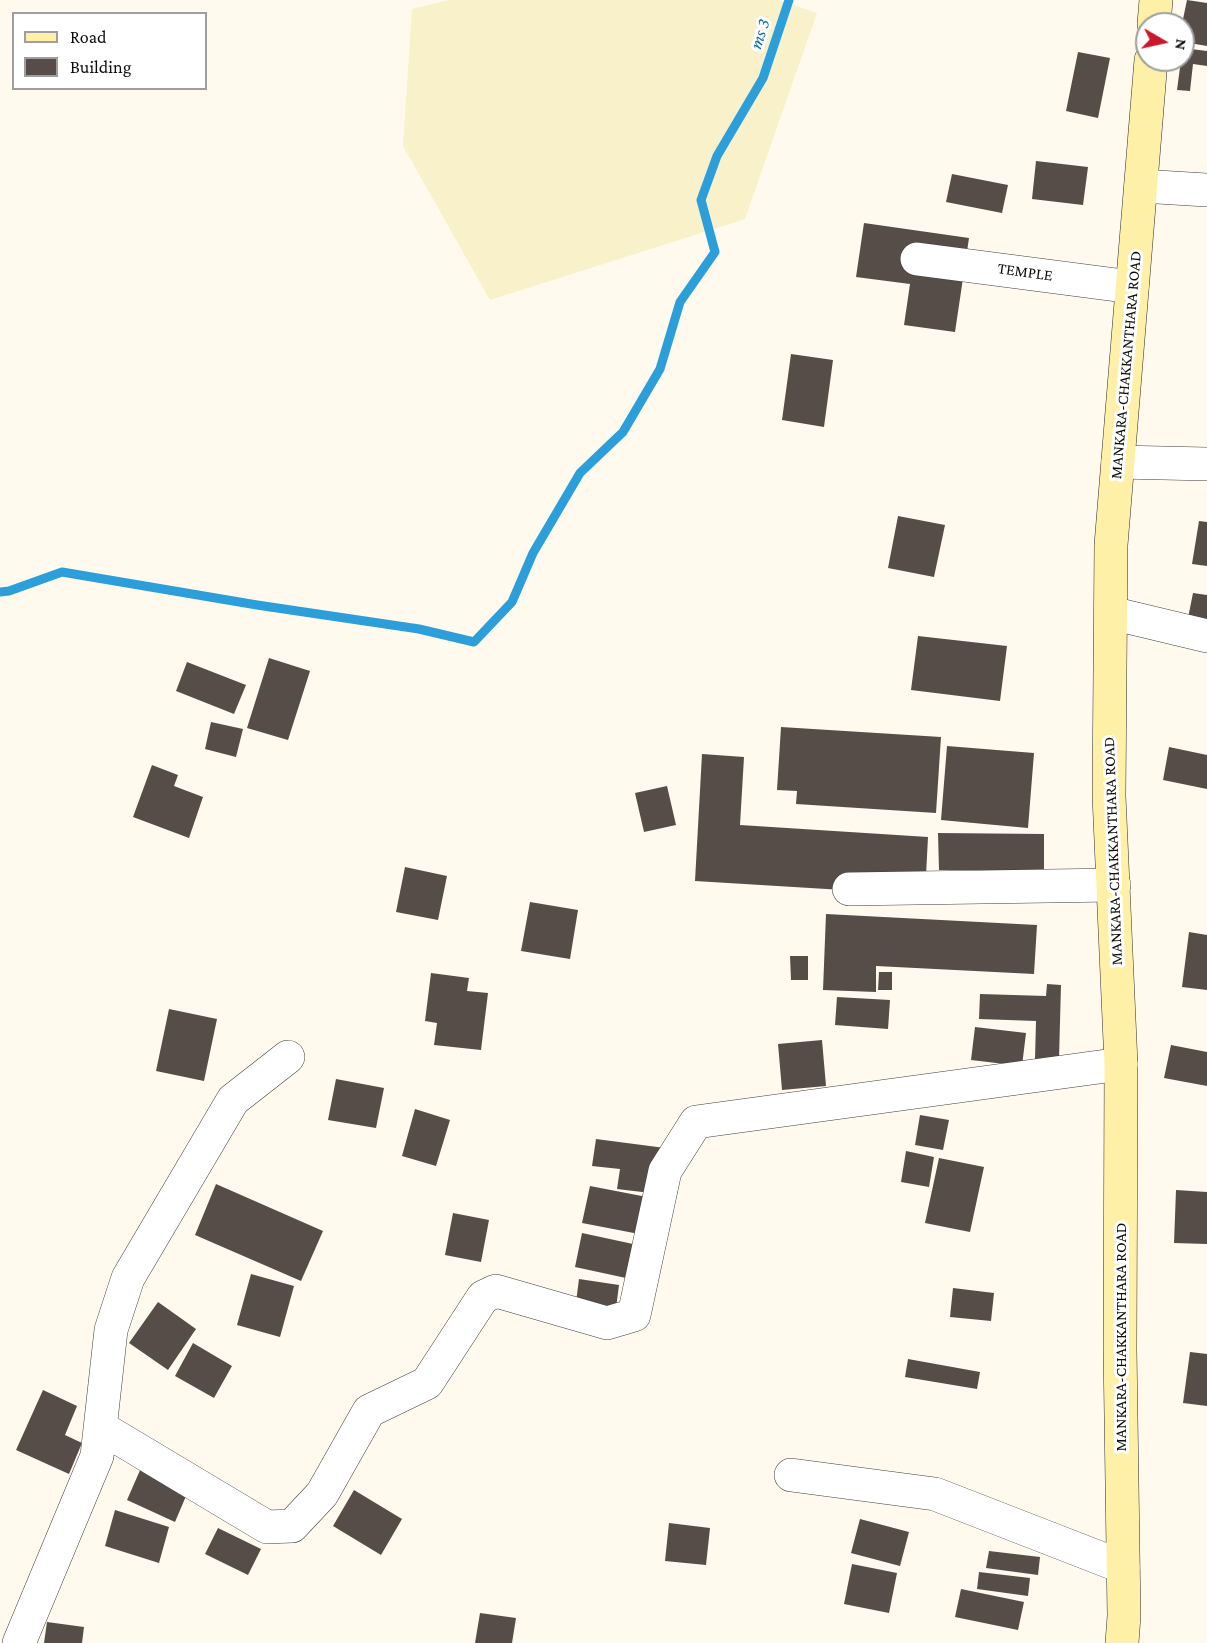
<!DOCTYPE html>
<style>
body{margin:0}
#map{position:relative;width:1207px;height:1643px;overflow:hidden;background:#fffaed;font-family:"Crimson Pro",serif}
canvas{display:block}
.legend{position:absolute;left:12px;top:12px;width:195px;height:78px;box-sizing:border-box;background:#fff;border:2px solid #9e9e9e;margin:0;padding:8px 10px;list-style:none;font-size:18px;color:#0d0d0d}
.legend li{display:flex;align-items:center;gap:12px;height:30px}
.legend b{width:30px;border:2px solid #9e9e9e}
.north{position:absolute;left:1135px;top:12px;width:60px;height:60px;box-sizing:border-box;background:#fff;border:2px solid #9e9e9e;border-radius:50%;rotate:99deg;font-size:16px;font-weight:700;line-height:24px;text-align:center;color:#0d0d0d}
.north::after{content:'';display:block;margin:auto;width:21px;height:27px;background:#c9182b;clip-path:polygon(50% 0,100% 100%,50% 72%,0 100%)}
</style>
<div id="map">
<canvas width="1207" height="1643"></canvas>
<ul class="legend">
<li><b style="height:8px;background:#fff0a8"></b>Road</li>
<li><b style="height:16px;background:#574d48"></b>Building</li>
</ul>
<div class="north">N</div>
</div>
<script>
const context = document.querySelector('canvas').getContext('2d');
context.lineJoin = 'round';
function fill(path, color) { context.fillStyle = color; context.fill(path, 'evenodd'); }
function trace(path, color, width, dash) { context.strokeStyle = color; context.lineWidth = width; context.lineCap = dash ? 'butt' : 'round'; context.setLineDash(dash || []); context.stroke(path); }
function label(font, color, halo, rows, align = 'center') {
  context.font = font + ' "Crimson Pro",serif'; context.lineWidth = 6; context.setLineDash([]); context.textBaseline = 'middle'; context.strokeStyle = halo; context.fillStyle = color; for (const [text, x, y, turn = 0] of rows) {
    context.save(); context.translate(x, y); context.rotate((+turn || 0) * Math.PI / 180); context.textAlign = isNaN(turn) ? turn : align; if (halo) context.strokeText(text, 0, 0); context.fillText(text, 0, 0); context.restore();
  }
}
fill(new Path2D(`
 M449,0H778L817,13L745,219L490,300L403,146L412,9Z`), '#f8f1ca');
trace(new Path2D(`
 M0,592L9,591L62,572L257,605L419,629L474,642L512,602L533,553L580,473L623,432L660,369L680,302L715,252L701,200L717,156L763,78L789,0`), '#2c9ed9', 9);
fill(new Path2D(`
 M1187,0L1207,3V46L1183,42L1182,24Z
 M1183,48L1207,51V66L1193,64L1190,91L1177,90L1181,60H1183Z
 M1078,52L1110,58L1098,118L1066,111Z
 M1036,161L1088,167L1083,205L1032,199Z
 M952,174L1008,185L1002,213L946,202Z
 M864,223L969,238L955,332L904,325L910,284L856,277Z
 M791,354L833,360L824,427L782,420Z
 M898,516L945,525L934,577L888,568Z
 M1199,521L1207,522V566L1192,564Z
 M1193,593L1207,595V637L1185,633Z
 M918,636L1007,646L1000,701L911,690Z
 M269,658L310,671L288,740L247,728Z
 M187,662L246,685L234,714L176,691Z
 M211,722L243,729L236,757L205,749Z
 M781,727L941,737L936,813L796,804L797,791L777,790Z
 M947,746L1034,753L1028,828L941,820Z
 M1169,747L1207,755V789L1163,780Z
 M702,754L744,757L740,825L928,837L925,895L695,881Z
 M152,765L178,775L174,786L203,797L189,838L133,817Z
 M667,786L676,825L644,832L635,793Z
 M938,833L1044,834V870H939Z
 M405,867L447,876L438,920L396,912Z
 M530,902L578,910L570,959L521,951Z
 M826,914L1037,925L1034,974L876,966V992L823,990Z
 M1189,932L1207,935V990L1182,987Z
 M790,956H808V980H791Z
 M879,972H892V990H878Z
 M431,973L469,978L467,991L488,993L481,1050L434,1045L437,1023L425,1021Z
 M1047,984L1061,985L1059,1059H1035L1036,1021L979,1019L980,994L1046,996Z
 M837,997L890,1000L888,1029L835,1025Z
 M169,1009L217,1019L204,1081L156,1071Z
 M975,1027L1026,1033L1022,1066L971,1060Z
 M822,1040L826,1086L782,1090L778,1044Z
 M1171,1045L1207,1052V1086L1164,1078Z
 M336,1079L384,1088L376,1128L328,1120Z
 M415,1109L450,1120L436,1166L402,1156Z
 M920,1115L949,1120L943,1150L915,1145Z
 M596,1139L665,1148L659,1194L617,1189L620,1169L592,1166Z
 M906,1151L934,1157L929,1187L901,1182Z
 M939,1158L984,1167L970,1232L925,1223Z
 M216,1184L323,1231L301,1281L195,1235Z
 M590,1186L647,1197L639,1234L582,1223Z
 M1176,1190L1207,1192V1244L1174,1243Z
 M453,1213L489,1220L481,1262L445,1255Z
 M582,1233L633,1244L626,1278L575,1267Z
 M251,1274L294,1286L280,1337L237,1325Z
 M579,1279L619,1285L615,1316L575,1310Z
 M953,1288L994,1293L991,1321L950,1317Z
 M158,1302L196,1329L168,1370L129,1343Z
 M193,1343L232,1366L214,1398L175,1376Z
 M1190,1352L1207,1354V1406L1183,1403Z
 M908,1359L980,1372L977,1389L905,1377Z
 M43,1390L77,1406L65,1435L82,1443L69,1474L16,1450Z
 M141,1468L189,1489L175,1522L127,1500Z
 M354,1490L402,1519L381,1555L333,1526Z
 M115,1510L169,1527L159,1563L105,1546Z
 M860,1519L909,1532L900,1566L851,1553Z
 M669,1523L710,1528L706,1565L665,1561Z
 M218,1528L261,1549L248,1575L205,1554Z
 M989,1551L1040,1557L1038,1575L986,1568Z
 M852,1564L897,1573L889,1613L844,1604Z
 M979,1572L1030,1578L1028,1596L977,1589Z
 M961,1589L1024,1602L1018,1630L955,1617Z
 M480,1613L516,1618L512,1643H475Z
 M47,1622L84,1627L82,1643H44Z`), '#574d48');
const street = new Path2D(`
 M1141,186L1207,190
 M917,259L1132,287
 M1118,462L1207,464
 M1111,613L1207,636
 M849,889L1114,885
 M100,1427L267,1527L292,1526L322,1494L369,1411L427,1383L483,1297L496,1291L607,1323L634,1315L665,1171L696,1122L1121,1064
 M791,1475L935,1494L1123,1567
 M19,1643L97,1456L111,1330L128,1278L233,1100L288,1057`);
const secondary = new Path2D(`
 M1154,24L1156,0
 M1122,1643L1124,1616L1120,1349L1121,1064L1109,796L1111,545L1151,60`);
trace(street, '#404040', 34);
trace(secondary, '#2f2f2f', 34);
trace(street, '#fff', 33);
trace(secondary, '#fff0a8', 33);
label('16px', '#0d0d0d', '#fff', [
 ["TEMPLE",1025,272,8],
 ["MANKARA-CHAKKANTHARA ROAD",1126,365,-85],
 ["MANKARA-CHAKKANTHARA ROAD",1113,851,-92],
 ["MANKARA-CHAKKANTHARA ROAD",1121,1337,-90]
]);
label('italic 18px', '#0b6eaa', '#fff', [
 ["ms 3",760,34,-72]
]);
</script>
